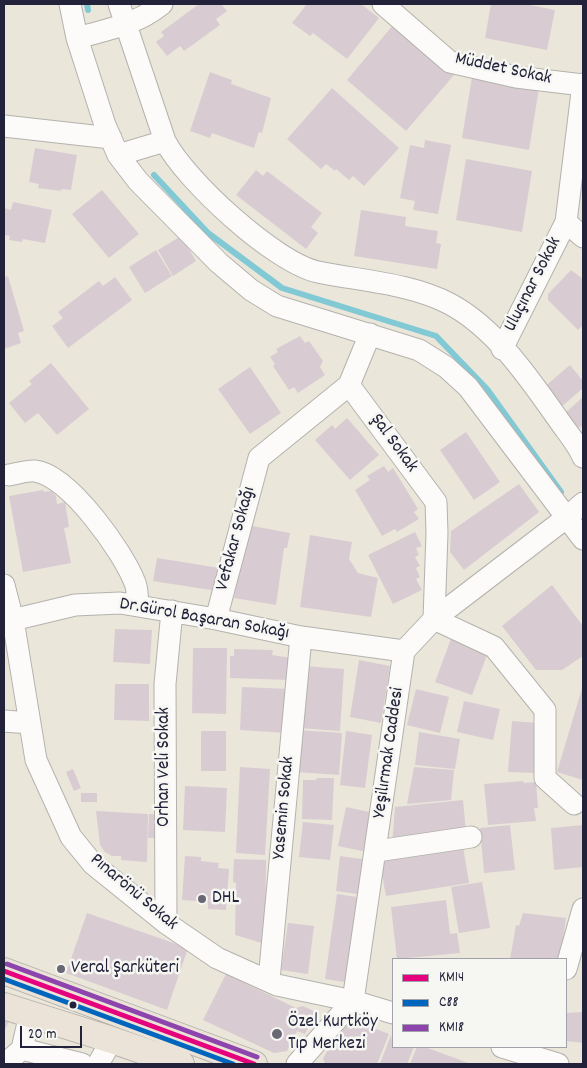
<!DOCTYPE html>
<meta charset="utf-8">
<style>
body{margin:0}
#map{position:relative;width:587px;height:1068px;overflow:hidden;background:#eae6da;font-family:Dekko,sans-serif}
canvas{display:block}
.frame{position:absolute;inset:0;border:5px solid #22223b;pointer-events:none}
.legend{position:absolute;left:392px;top:958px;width:175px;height:90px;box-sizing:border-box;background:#f6f6f2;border:1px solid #a1a1a9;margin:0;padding:6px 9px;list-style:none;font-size:15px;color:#22223b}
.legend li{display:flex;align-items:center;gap:10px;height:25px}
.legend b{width:25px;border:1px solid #a1a1a9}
.scale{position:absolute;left:20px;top:1026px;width:62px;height:22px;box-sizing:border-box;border:2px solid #22223b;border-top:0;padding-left:6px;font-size:15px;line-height:18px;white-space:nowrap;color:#22223b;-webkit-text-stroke:4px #f6f6f2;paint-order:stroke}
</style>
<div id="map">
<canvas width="587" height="1068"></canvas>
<div class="frame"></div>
<ul class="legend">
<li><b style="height:6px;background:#e5007d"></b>KM14</li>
<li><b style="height:6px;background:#0065bd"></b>C88</li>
<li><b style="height:6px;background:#8e44ad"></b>KM18</li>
</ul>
<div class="scale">20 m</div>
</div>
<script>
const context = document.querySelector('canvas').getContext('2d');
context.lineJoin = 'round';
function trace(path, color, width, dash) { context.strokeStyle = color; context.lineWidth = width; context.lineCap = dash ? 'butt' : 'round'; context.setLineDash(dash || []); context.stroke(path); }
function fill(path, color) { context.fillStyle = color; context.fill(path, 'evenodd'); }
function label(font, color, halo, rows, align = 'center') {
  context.font = font + ' Dekko,sans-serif'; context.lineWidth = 5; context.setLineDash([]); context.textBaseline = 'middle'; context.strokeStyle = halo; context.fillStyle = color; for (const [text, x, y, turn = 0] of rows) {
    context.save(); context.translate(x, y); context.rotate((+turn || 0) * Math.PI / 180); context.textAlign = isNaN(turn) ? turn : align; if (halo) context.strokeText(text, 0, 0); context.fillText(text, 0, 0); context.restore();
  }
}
trace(new Path2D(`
 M87,4L88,10
 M154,175L208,233L282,288L436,336L487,389L561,492`), '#81c9d4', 6);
fill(new Path2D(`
 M199,4H221L227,11L216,19L220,25L184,51L180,46L167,56L156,42L164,36L161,32Z
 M307,4H361L379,18L347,59L313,33L310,36L292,23Z
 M491,4H525L555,10L547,50L485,38Z
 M394,24L454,75L406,131L347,80Z
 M210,72L232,80L231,84L271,98L262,133L259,132L254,148L212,133L210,138L190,131Z
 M472,77L539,88L529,150L462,138Z
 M332,88L399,148L364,186L353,176L349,180L336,169L335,171L326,164L321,169L287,139Z
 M425,140L451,145L438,214L413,210L415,201L400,198L410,145L424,148Z
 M35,148L77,155L71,190L61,189V191L38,188L39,184L29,182Z
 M466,159L532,171L522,232L456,220Z
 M256,170L263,176L267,171L322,213L311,227L318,233L306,249L236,195Z
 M102,190L139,234L109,258L72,214Z
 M13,202L52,210L45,243L23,239L22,242L9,240L10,236L4,235V208L11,210Z
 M361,210L406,217L405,226L438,231L436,243L441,244L437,269L354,256Z
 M181,236L196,261L173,276L158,250Z
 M156,250L172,276L145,293L129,267Z
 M571,270L583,279V325L578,330L548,300V294Z
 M8,276L24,331L18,333L21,343L4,349V277Z
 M115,277L132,300L68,348L52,326L63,318L58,312L99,281L103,286Z
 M300,336L305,343L309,341L323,361L320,367L325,375L298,393L294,387L289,390L273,366L275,364L270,357L278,352L276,349Z
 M51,363L89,409L57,435L38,413L25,423L9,403L32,384L29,381Z
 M570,365L583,381V388L560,408L543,388Z
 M250,367L281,413L250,434L218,389Z
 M583,397V429L581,426L577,429L564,414Z
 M347,418L379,455L350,480L315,440L332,425L335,429Z
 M466,432L500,482L474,500L440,450Z
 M384,466L388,472L393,468L418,509L414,512L419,519L397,532L395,529L382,536L355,490L370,480L367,476Z
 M519,484L539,512L464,570L450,552L451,531Z
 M43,490L44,492L51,491L56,496L57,504L65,502L69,527L64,528L71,563L23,572L9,496Z
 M247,525L290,533L287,548H284L276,605L234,598Z
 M415,532L422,546L416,548L419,555L415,557L420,566L416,568L420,577L416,579L422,590L393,604L368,555Z
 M310,535L352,542L349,559L358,573L378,578L371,617L300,607Z
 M157,558L220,568L217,591L153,581Z
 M552,585L583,626V656L562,670H536L502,626Z
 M115,629L152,630L150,664L113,662Z
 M452,636L489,650L472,695L435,682Z
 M193,648H227L226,714L192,713Z
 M234,649L273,650L272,655L291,658V680L230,678V656H234Z
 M359,660L390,666L381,723L350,717Z
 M304,666L344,669L340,731L299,728Z
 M115,684H149V721L114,720Z
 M583,685V780L557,772Z
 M242,687L290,689L287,733L240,730Z
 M416,689L449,697L440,733L407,725Z
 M464,701L500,709L493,740L457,732Z
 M512,721L539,723L536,773L508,772Z
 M298,730L342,733L339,775L296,772Z
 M201,731H226V771H201Z
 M346,731L372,735L365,788L340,785Z
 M419,732L460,739L455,769L415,765Z
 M240,767L270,769L265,855L236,853Z
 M414,767L454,770L451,800L407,804Z
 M73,769L81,788L74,791L66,772Z
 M317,778H334L332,820L302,819L303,780H316Z
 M524,781L523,783L536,782L538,808H534L536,821L488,825L484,784Z
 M185,786L227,788L225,832L183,830Z
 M81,793H97V802H81Z
 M463,800L466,832L392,844L395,807Z
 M346,807L374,813L367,852L338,846Z
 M96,811L148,814L147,862L121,860V856H112L105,852L100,845Z
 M149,814L160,815L159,838H148Z
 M303,822L334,825L330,860L299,857Z
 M510,825L515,870L484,873L480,828Z
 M583,825V867L554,870L551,828Z
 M462,840L469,883L386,896L378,854Z
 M185,856L201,857V861L219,863L218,868L229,869L226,910L208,909V902L182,900Z
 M340,856L369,860L364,895L336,891Z
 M234,859L266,860L265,944L235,935L236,883L233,882Z
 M482,882L490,928L459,933L451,887Z
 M337,894L363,898L351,983L325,979Z
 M446,900L450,934L457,933L460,953L397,959L391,907Z
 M87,913L188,948L167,1010L66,973Z
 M523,913L566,918L560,959H510L516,925L519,926Z
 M288,923L314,926L308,974L281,970Z
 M226,974L296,1008L303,1006L316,1012L305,1034L297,1031L287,1051L274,1053L203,1020Z
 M4,1012L12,1015L4,1032Z
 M583,1012V1043L566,1041V1013Z
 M348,1018L389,1034L377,1064H325L323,1058Z
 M391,1035L393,1047H414L407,1064H380Z
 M417,1047H425L471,1064H410Z`), '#d8ccd2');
const minor = new Path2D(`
 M70,4L77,38L105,125L118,155L138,181L219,263L251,290L277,306L419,350L446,367L468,387L583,539
 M119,4L165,141C185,180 275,263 318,272C361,281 410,283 450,304C495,328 529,378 558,419C566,431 577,443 583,457
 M383,4L450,62L516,77L583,85
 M77,38C109,29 136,25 162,4
 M4,126L111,138
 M118,155L165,141
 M566,222L583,237
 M502,349L566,222L583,84
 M349,385L370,334
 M9,475C17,474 27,470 35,471C69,475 124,553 135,583C138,590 137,599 138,606
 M4,585L13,620L36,760L71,837L93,864L166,923L217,958L277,985L353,1001L393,1013
 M216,619L259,458L349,385L436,502L437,533L434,619L494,647L545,710V778L574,804
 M4,622L75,605L120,603L216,619L301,637L404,651
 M4,721L30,723
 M377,851L471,837
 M166,923L165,684L172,611
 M566,969L583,909
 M269,980L301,637
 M502,1047L558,1064
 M22,1049L30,1014
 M5,1064L22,1049L82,1064
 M98,1064L112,1040
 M297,1064L353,1001L404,651L434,619L566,518L583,503`);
const major = new Path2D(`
 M4,971L254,1064
 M4,1006L112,1040L181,1064`);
trace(minor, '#b4b2ad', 23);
trace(major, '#b4b2ad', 28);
trace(minor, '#fcfbf9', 21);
trace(major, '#ebe3d7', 26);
trace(new Path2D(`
 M4,971L254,1064`), '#e5007d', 5);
trace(new Path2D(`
 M4,979L233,1064`), '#0065bd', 5);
trace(new Path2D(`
 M7,964L257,1057`), '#8e44ad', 5);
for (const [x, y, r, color] of [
 [202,899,5,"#686773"],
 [61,969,5,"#686773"],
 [73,1005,4.5,"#22223b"],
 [277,1034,6,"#686773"]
]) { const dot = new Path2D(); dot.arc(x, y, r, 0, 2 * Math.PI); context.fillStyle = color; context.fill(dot); trace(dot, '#f6f6f2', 2); }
label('19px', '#22223b', '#f6f6f2', [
 ["Müddet Sokak",503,70,12],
 ["Uluçınar Sokak",534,285,-63],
 ["Şal Sokak",393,444,54],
 ["Vefakar Sokağı",237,539,-75],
 ["Dr.Gürol Başaran Sokağı",204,620,10],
 ["Yeşilırmak Caddesi",390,753,-82],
 ["Orhan Veli Sokak",165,767,-90],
 ["Yasemin Sokak",285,808,-85],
 ["Pınarönü Sokak",133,893,40]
]);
label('19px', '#22223b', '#f6f6f2', [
 ["DHL",212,899],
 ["Veral Şarküteri",71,969],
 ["Özel Kurtköy",288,1023],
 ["Tıp Merkezi",288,1045]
], 'left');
</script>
